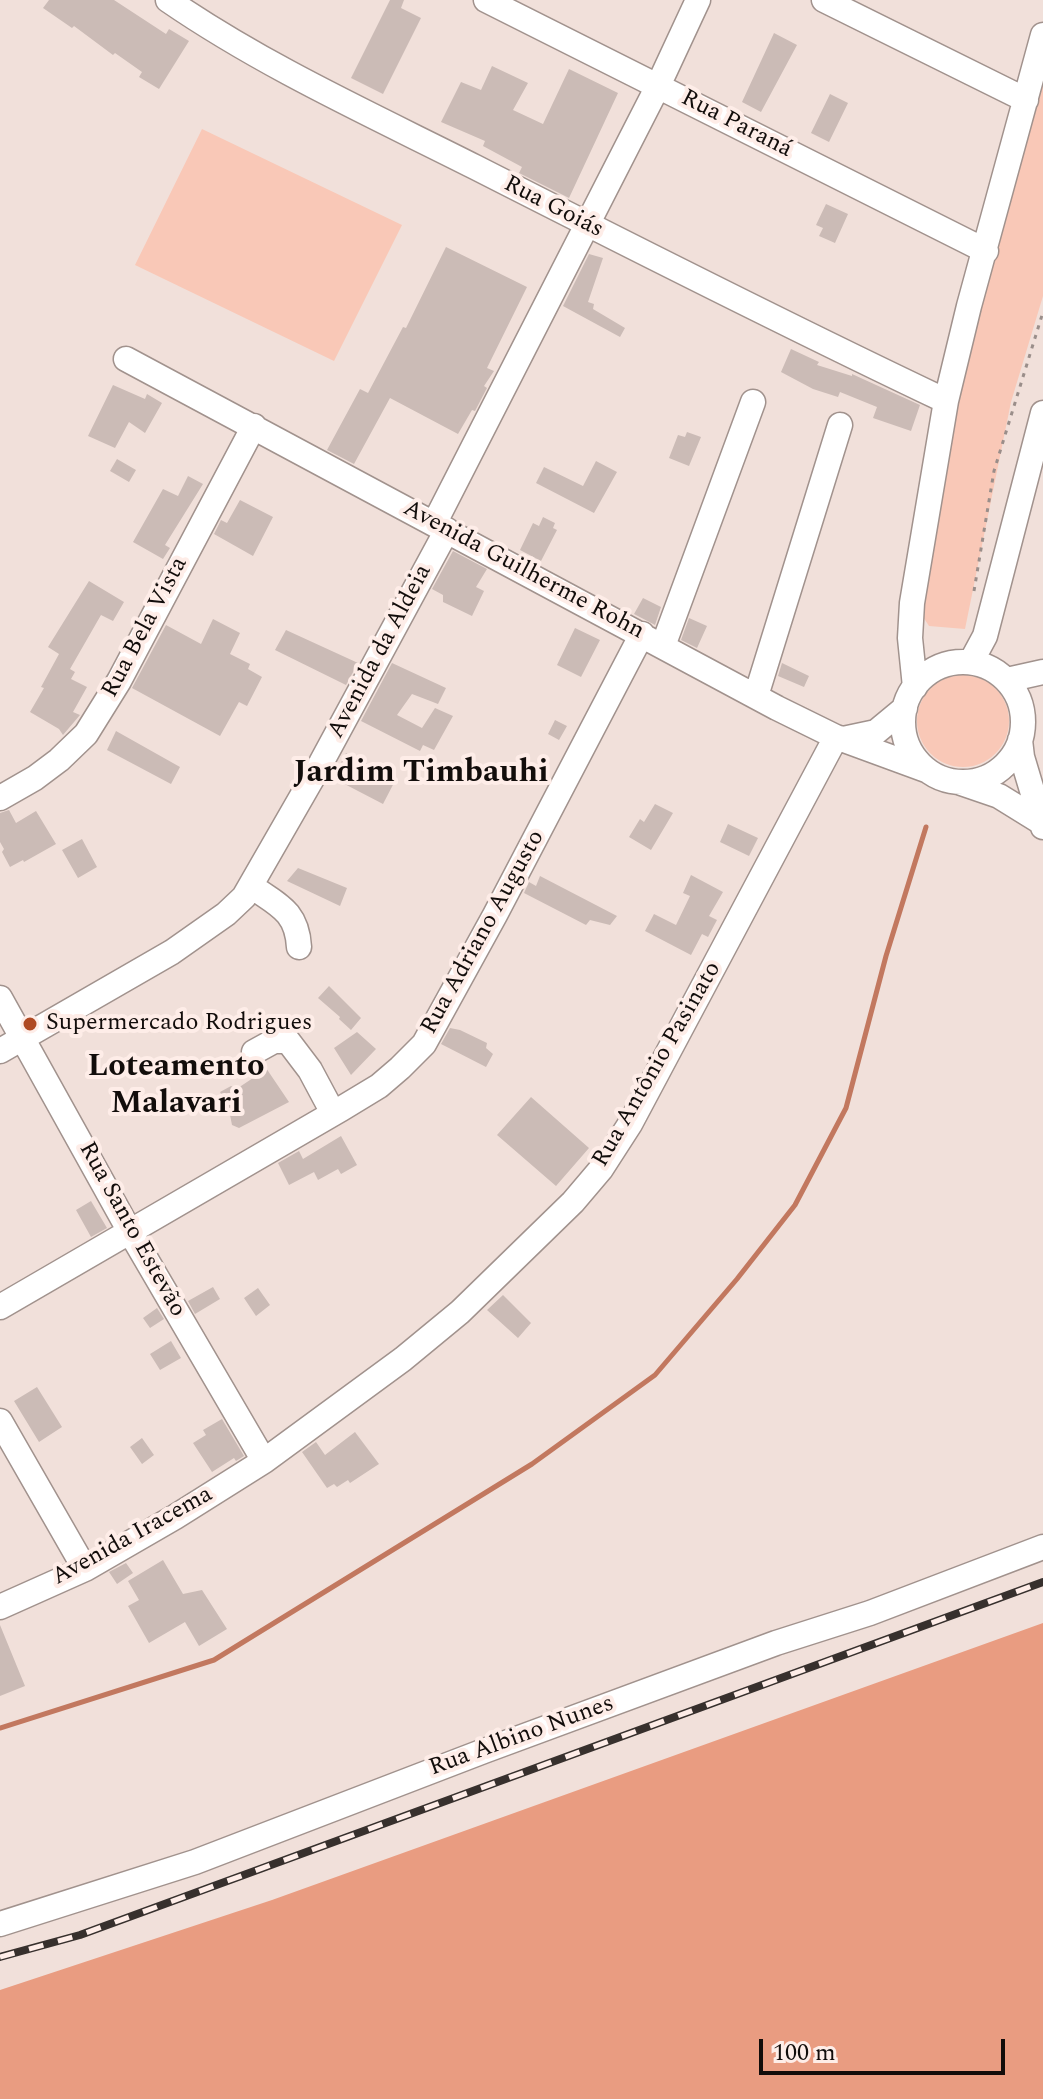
<!DOCTYPE html>
<meta charset="utf-8">
<style>
body{margin:0}
#map{position:relative;width:1043px;height:2099px;overflow:hidden;background:#f1e0da;font-family:Spectral,serif}
canvas{display:block}
.scale{position:absolute;left:759px;top:2039px;width:246px;height:36px;box-sizing:border-box;border:4px solid #120d0b;border-top:0;padding-left:10px;font-size:24px;line-height:28px;white-space:nowrap;color:#120d0b;-webkit-text-stroke:6px #feede8;paint-order:stroke}
</style>
<div id="map">
<canvas width="1043" height="2099"></canvas>
<div class="scale">100 m</div>
</div>
<script>
const context = document.querySelector('canvas').getContext('2d');
context.lineJoin = 'round';
function fill(path, color) { context.fillStyle = color; context.fill(path, 'evenodd'); }
function trace(path, color, width, dash) { context.strokeStyle = color; context.lineWidth = width; context.lineCap = dash ? 'butt' : 'round'; context.setLineDash(dash || []); context.stroke(path); }
function label(font, color, halo, rows, align = 'center') {
  context.font = font + ' Spectral,serif'; context.lineWidth = 8; context.setLineDash([]); context.textBaseline = 'middle'; context.strokeStyle = halo; context.fillStyle = color; for (const [text, x, y, turn = 0] of rows) {
    context.save(); context.translate(x, y); context.rotate((+turn || 0) * Math.PI / 180); context.textAlign = isNaN(turn) ? turn : align; if (halo) context.strokeText(text, 0, 0); context.fillText(text, 0, 0); context.restore();
  }
}
fill(new Path2D(`
 M1043,65V296L1011,402L965,629L929,626L916,606L954,380Z
 M202,129L402,225L334,361L135,265Z
 M917 721a46 46 0 1 1 92 0a46 46 0 1 1-92 0Z`), '#f9c8b7');
fill(new Path2D(`
 M1043,1623V2099H0V1990L272,1900Z`), '#e99c81');
trace(new Path2D(`
 M0,1728L214,1660L532,1464L655,1375L737,1279L795,1205L846,1108L886,956L926,827`), '#c2785f', 5);
fill(new Path2D(`
 M49,0H114L166,34L169,29L189,41L159,89L139,77L142,72L115,53L113,55L74,26L72,28L43,8Z
 M390,0H404L401,8L421,18L383,94L351,78Z
 M774,33L797,45L761,112L742,102Z
 M492,66L528,83L513,110L543,124L569,69L618,93L569,198L519,173L522,167L483,146L485,141L441,122L461,82L481,90Z
 M830,94L848,103L829,142L811,133Z
 M826,204L848,214L835,243L819,236L823,228L816,225Z
 M446,247L527,287L487,368L494,371L484,386L487,388L475,411L472,410L458,434L390,398L354,464L327,450L360,389L368,393L403,327L406,328Z
 M589,254L603,258L588,302L594,304L593,309L625,328L620,337L563,306Z
 M791,349L819,362L817,365L852,376V374L920,405L911,431L873,418L877,407L840,392L838,397L813,389L781,372Z
 M113,385L145,399L147,394L162,403L145,433L129,422L115,448L88,436Z
 M687,432L701,437L689,466L669,458L678,435L685,437Z
 M117,459L136,470L129,482L110,471Z
 M596,461L617,472L594,513L536,483L544,467L583,486Z
 M188,476L203,484L165,545L170,548L163,559L133,542L163,489L178,496Z
 M240,500L273,517L253,556L214,534L221,520L227,523Z
 M543,517L555,523L553,528L557,530L541,561L520,550L533,523L539,526Z
 M453,551L487,569L476,587L484,591L472,616L443,602V595L432,589Z
 M89,581L124,602L113,621L101,615L70,669L75,672L71,679L87,687L73,712L80,715L63,735L59,729L30,712L44,688L41,687L59,654L48,647Z
 M643,598L661,607L655,625L634,614Z
 M689,618L707,626L697,648L681,640Z
 M213,619L240,633L230,654L250,664L248,669L262,677L247,706L239,702L220,736L132,688L166,625L201,644Z
 M575,628L600,640L581,677L557,665Z
 M286,630L358,663L346,685L275,650Z
 M392,663L446,688L438,704L412,694L397,715L422,728L435,708L453,716L434,750L423,745L420,751L361,721Z
 M782,663L809,676L804,687L778,676Z
 M555,720L567,726L559,740L548,734Z
 M116,731L180,767L171,784L107,750Z
 M346,753L396,779L383,804L333,778Z
 M655,804L673,813L651,850L629,837L640,819L644,822Z
 M9,810L16,823L36,811L56,844L24,862L23,860L10,867L2,852L4,849L0,842V813Z
 M728,824L758,838L749,856L720,842Z
 M82,839L97,867L78,878L62,850Z
 M298,868L347,888L340,906L287,881Z
 M691,875L723,892L709,916L717,920L708,937L702,934L691,955L645,931L654,914L676,925L690,896L683,893Z
 M540,876L617,916L610,925L590,920L586,925L524,893L529,882L536,886Z
 M329,986L361,1018L351,1030L339,1019L340,1017L318,998Z
 M450,1028L460,1030L487,1043L486,1048L493,1054L486,1067L441,1044Z
 M357,1032L376,1049L351,1075L334,1048Z
 M264,1065L289,1102L239,1128L232,1125L230,1115L232,1112L220,1092L231,1086L238,1088L253,1078L252,1074Z
 M531,1097L589,1148L556,1186L497,1135Z
 M341,1136L357,1165L341,1174L338,1169L318,1180L314,1172L289,1185L278,1163L299,1151L303,1159Z
 M91,1201L107,1228L91,1237L76,1210Z
 M213,1287L220,1299L195,1314L188,1301Z
 M258,1288L270,1305L256,1316L244,1298Z
 M503,1295L531,1323L518,1338L487,1310Z
 M157,1308L164,1319L150,1328L143,1318Z
 M171,1341L181,1358L160,1370L150,1354Z
 M37,1387L62,1427L39,1442L14,1401Z
 M222,1419L244,1456L236,1461L234,1458L212,1472L193,1443L206,1435L203,1430Z
 M355,1432L379,1464L350,1483L348,1480L337,1487L334,1484L327,1488L302,1452L316,1442L325,1455Z
 M142,1438L154,1455L142,1464L130,1447Z
 M163,1560L183,1594L202,1590L227,1629L199,1646L185,1622L149,1643L128,1606L139,1600L128,1581Z
 M126,1563L133,1573L117,1584L109,1572Z
 M0,1625L25,1686L0,1696Z`), '#cbbbb6');
const minor = new Path2D(`
 M168,0C264,66 372,115 475,167C632,247 788,326 946,401
 M486,0L986,251
 M824,0L1026,100
 M126,359L777,708L836,737L926,770
 M434,524L658,86L698,0
 M663,646L753,402
 M971,662L985,636L1043,413
 M903 722a60 60 0 1 1 120 0a60 60 0 1 1-120 0Z
 M1007,680L1043,672
 M915,687L910,638L912,603L946,401L969,306L1043,35
 M756,696L840,425
 M843,739L876,732L905,708
 M1020,740L1022,757L1043,827
 M961,783L999,796L1041,822
 M0,798L35,778L59,760L86,734L119,681L254,426
 M251,886C278,905 297,911 299,947
 M0,998L129,1230L264,1461
 M0,1051L172,952L226,914L244,897L321,763L447,530
 M254,1052L274,1041H288L310,1070L333,1113
 M0,1307L341,1109L379,1086L400,1068L424,1044L495,915L642,634
 M0,1421L85,1569
 M0,1607L85,1569L175,1517L264,1461L403,1359L460,1312L573,1202L601,1169L630,1124L836,737
 M0,1924L195,1862L484,1751L776,1643L870,1613L1043,1547`);
trace(minor, '#a1928d', 27);
trace(new Path2D(`
 M974,591L994,471L1043,312`), '#9a8e8a', 3, [4, 6]);
trace(minor, '#fff', 24);
const rail = new Path2D(`
 M0,1957L80,1935L1043,1582`);
trace(rail, '#37302d', 8);
trace(rail, '#feede8', 5, [15]);
for (const [x, y, r, color] of [
 [30,1024,8,"#af4922"]
]) { const dot = new Path2D(); dot.arc(x, y, r, 0, 2 * Math.PI); context.fillStyle = color; context.fill(dot); trace(dot, '#feede8', 3); }
label('24px', '#120d0b', '#feede8', [
 ["Rua Paraná",736,125,27],
 ["Rua Goiás",553,208,27],
 ["Avenida Guilherme Rohn",523,571,28],
 ["Rua Bela Vista",146,628,-62],
 ["Avenida da Aldeia",381,652,-62],
 ["Rua Adriano Augusto",484,933,-61],
 ["Rua Antônio Pasinato",658,1065,-60],
 ["Rua Santo Estevão",131,1230,61],
 ["Avenida Iracema",133,1537,-29],
 ["Rua Albino Nunes",522,1737,-20]
]);
label('24px', '#120d0b', '#feede8', [
 ["Supermercado Rodrigues",46,1024]
], 'left');
label('bold 32px', '#120d0b', '#feede8', [
 ["Jardim Timbauhi",421,775],
 ["Loteamento",176,1069],
 ["Malavari",176,1106]
]);
</script>
